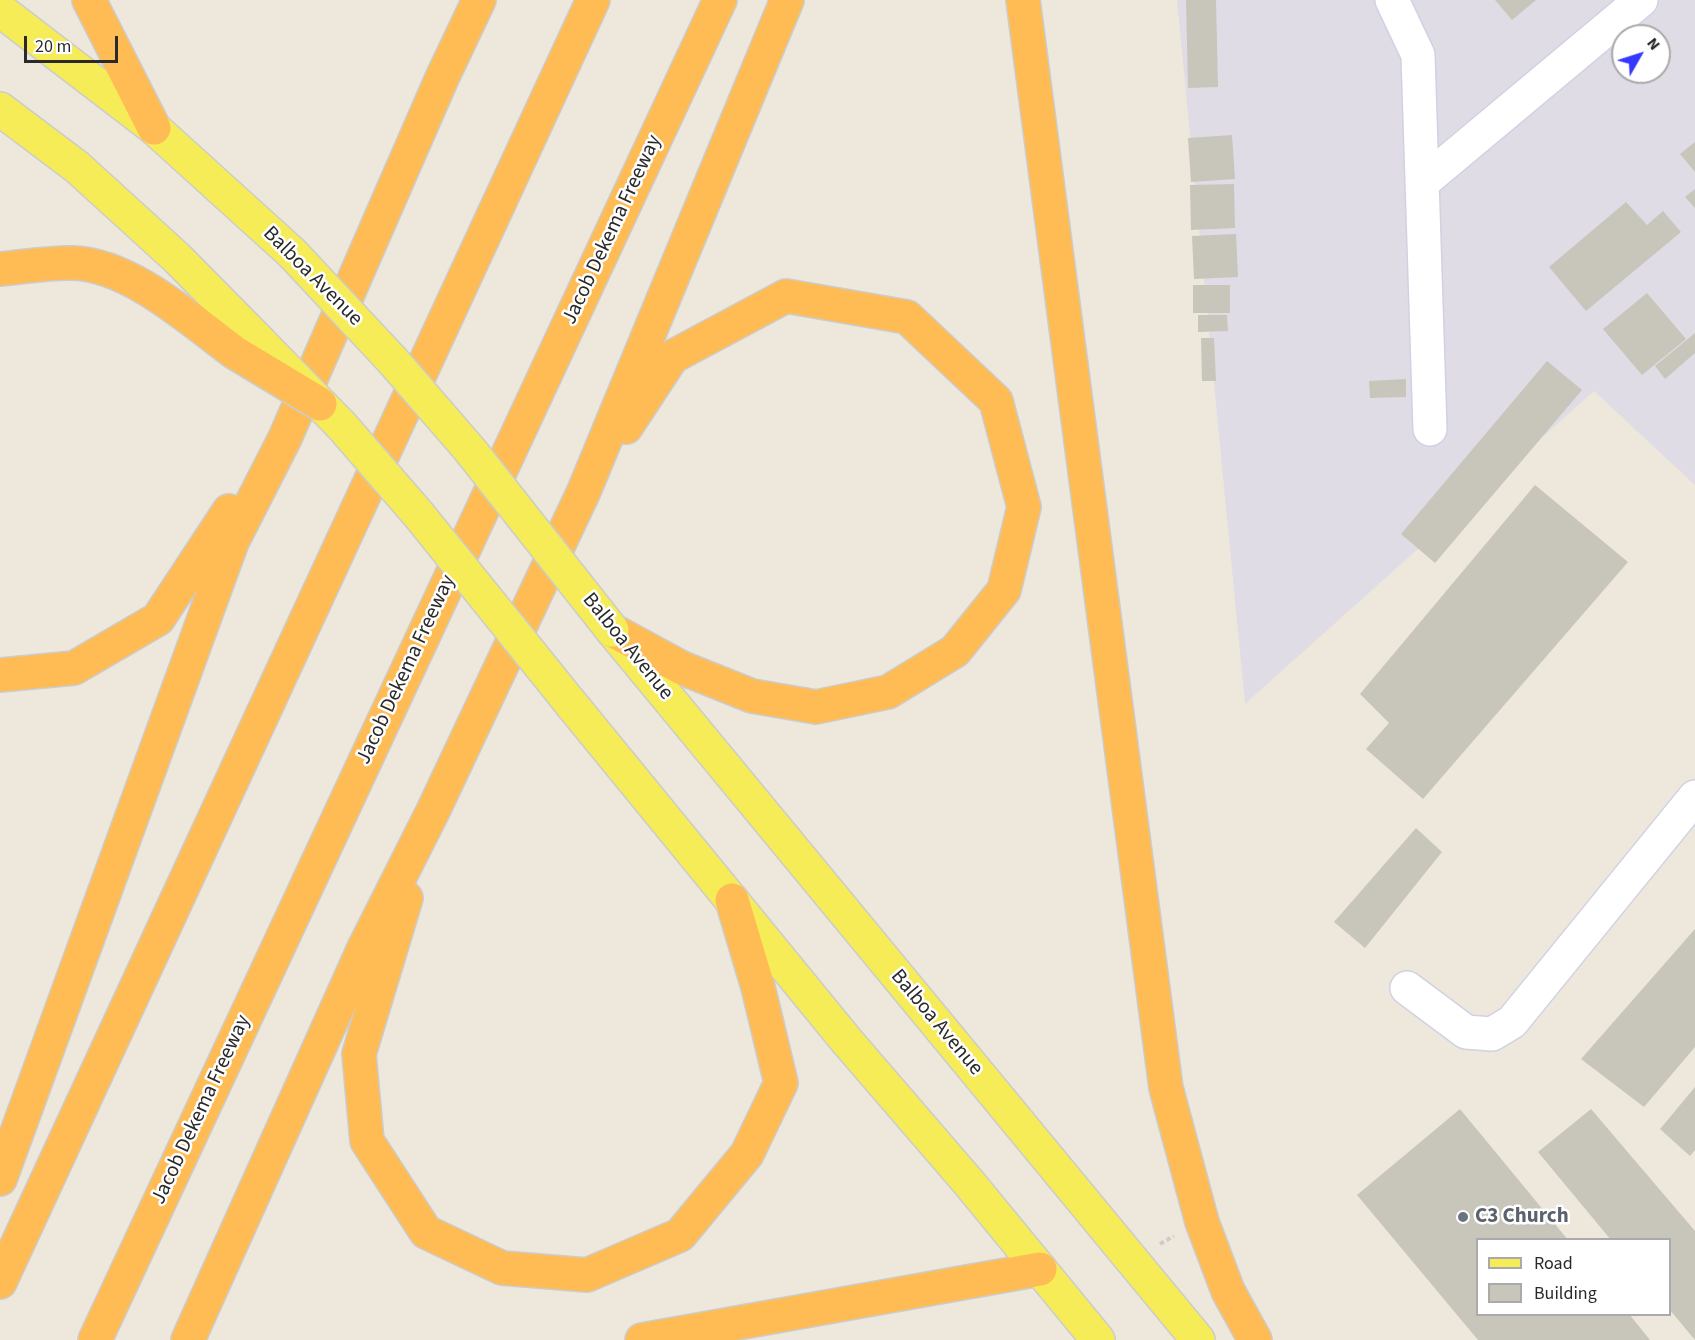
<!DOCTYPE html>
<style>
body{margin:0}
#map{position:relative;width:1695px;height:1340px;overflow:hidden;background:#ede8db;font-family:"Source Sans 3",sans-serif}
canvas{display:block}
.legend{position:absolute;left:1476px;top:1238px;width:195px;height:78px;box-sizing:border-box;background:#fff;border:2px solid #aaa;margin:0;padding:8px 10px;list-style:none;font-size:18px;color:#2a2a2a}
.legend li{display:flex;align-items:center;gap:12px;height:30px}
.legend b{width:30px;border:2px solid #aaa}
.north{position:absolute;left:1611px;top:24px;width:60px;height:60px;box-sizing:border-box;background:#fff;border:2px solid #aaa;border-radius:50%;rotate:51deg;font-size:16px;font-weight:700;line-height:24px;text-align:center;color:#2a2a2a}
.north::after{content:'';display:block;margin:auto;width:21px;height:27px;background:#3638ff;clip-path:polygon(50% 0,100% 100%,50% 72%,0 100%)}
.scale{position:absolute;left:24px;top:36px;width:94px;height:27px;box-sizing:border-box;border:3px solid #2a2a2a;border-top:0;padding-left:8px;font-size:18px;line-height:21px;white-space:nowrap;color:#2a2a2a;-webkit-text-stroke:4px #fff;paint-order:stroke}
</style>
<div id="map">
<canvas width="1695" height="1340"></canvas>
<ul class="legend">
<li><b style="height:8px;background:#f5ec58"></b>Road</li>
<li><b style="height:16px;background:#c8c5bb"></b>Building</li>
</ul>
<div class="north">N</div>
<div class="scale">20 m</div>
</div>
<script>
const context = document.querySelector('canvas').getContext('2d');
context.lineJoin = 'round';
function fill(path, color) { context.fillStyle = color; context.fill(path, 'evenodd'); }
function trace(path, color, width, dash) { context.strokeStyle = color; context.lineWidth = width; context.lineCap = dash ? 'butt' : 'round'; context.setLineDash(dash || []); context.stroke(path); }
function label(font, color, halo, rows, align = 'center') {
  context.font = font + ' "Source Sans 3",sans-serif'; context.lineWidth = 5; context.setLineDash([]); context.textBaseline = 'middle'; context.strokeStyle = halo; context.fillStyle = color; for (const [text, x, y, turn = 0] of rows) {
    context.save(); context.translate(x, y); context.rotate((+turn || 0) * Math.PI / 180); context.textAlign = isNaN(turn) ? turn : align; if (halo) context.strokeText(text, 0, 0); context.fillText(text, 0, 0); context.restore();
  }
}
fill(new Path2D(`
 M1177,0H1695V485L1594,391L1245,704ZM1623,36H1659V72H1623Z`), '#e0dce5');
fill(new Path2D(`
 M1186,0H1216L1218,87L1188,88Z
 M1495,0H1536L1512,20Z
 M1232,135L1235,179L1191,182L1188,138Z
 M1695,142V172L1680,154Z
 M1234,184L1235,228L1191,230L1190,185Z
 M1695,189V208L1685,197Z
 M1626,202L1647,225L1663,211L1681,232L1586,311L1549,267Z
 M1236,234L1238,277L1194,279L1192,236Z
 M1193,285H1230V313H1193Z
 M1647,293L1686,339L1642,375L1603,329Z
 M1198,315H1227L1228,331L1198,332Z
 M1695,333V353L1665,379L1655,366Z
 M1201,338H1214L1216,381H1202Z
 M1547,361L1582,390L1435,563L1401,534Z
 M1406,379V397L1370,398L1369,381Z
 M1535,485L1628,562L1423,799L1366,749L1389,723L1360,694Z
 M1416,828L1442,852L1365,948L1334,922Z
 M1695,929V1047L1644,1107L1581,1059Z
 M1695,1087V1150L1690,1156L1660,1129Z
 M1460,1109L1568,1240H1478V1314H1629L1650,1340H1478L1357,1195Z
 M1591,1109L1695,1231V1340L1670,1310V1240H1611L1538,1152Z`), '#c8c5bb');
const minor = new Path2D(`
 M1392,0L1418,55L1430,429
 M1422,183L1641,0
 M1407,988L1466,1032L1492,1034L1512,1022L1695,797`);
const major = new Path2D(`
 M0,10L154,128L292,253
 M0,109L77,167L177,258L258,340
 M612,630L1198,1340
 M572,705L846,1040L970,1184L1098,1340`);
const highway = new Path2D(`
 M89,0L154,128
 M1023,0L1166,1088L1202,1222L1228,1291L1255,1340
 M0,269C24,267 50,262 74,263C130,265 191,320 234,352
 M612,630L682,668L752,696L816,707L888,692L955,651L1004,590L1024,507L996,401L907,317L786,296L672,357L626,427
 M0,675L74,668L158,619L229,511
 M406,898L359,1054L367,1141L426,1232L502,1268L587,1275L680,1235L747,1154L781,1083L758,987L732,900
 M0,1179L232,542L285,438L442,78L479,0
 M0,1282L593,0
 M95,1340L720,0
 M188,1340L365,946L433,811L584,491L787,0
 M642,1340L1040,1269`);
trace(minor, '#d1d1e3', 36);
trace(major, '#ccc', 36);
trace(highway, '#ccc', 36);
trace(new Path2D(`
 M1160,1244L1174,1236`), '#ccc', 4, [4.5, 3]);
trace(minor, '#fff', 33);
trace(major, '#f5ec58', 33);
trace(highway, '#ffbc54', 33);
const majorBridge = new Path2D(`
 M292,253L393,361L470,450L612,630
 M258,340L342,426L419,515L572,705`);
const highwayBridge = new Path2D(`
 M234,352L320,404`);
trace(majorBridge, '#ccc', 36, []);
trace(highwayBridge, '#ccc', 36, []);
trace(majorBridge, '#f5ec58', 33);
trace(highwayBridge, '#ffbc54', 33);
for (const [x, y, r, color] of [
 [1463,1217,6,"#6b7280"]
]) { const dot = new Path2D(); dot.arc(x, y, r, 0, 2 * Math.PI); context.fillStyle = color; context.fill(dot); trace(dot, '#fff', 2); }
label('21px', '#2a2a2a', '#fff', [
 ["Jacob Dekema Freeway",613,230,-65],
 ["Balboa Avenue",312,277,45],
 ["Balboa Avenue",627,647,51],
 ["Jacob Dekema Freeway",407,670,-65],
 ["Balboa Avenue",936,1023,50],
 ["Jacob Dekema Freeway",202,1110,-65]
]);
label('bold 21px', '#5b616d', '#fff', [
 ["C3 Church",1475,1217]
], 'left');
</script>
